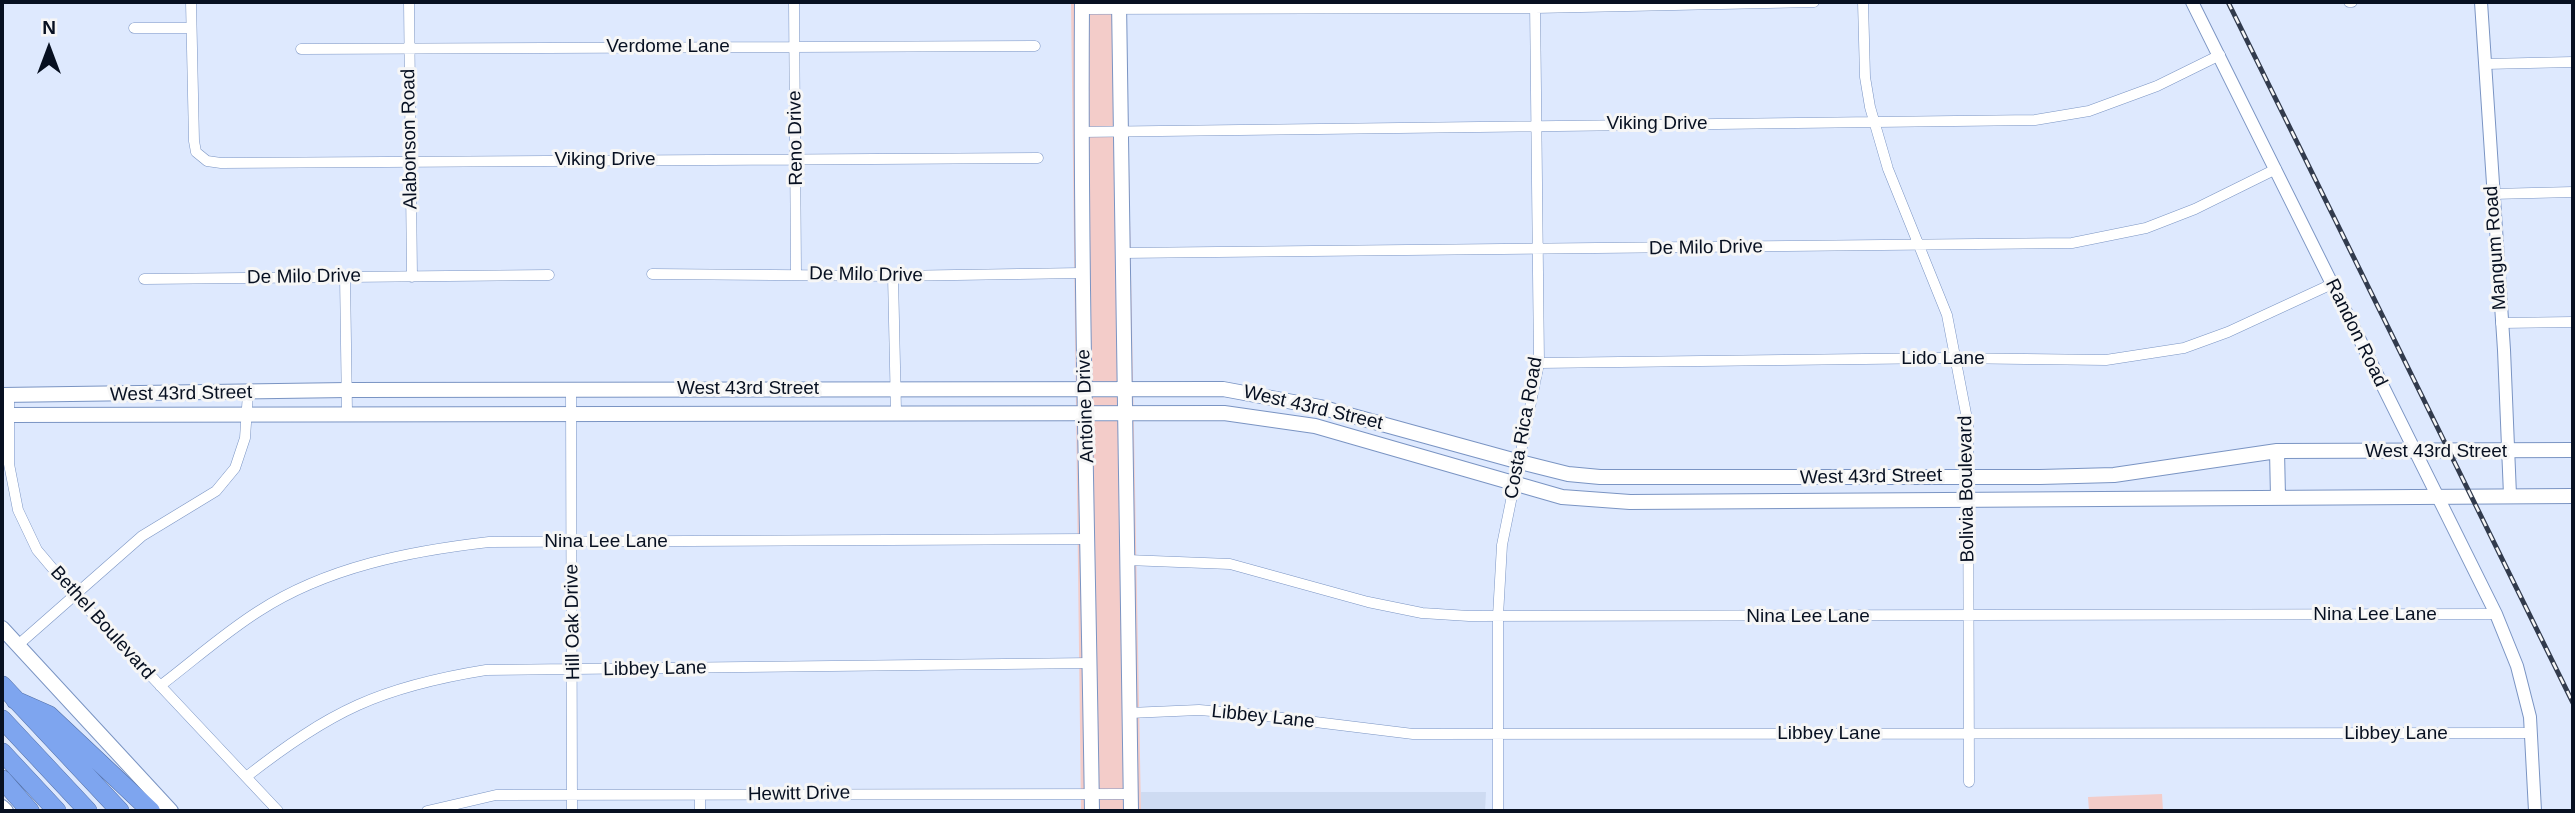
<!DOCTYPE html>
<style>
body{margin:0}
#map{position:relative;width:2575px;height:813px;overflow:hidden;background:#dee9fe;font-family:Arial,sans-serif}
canvas{display:block}
.frame{position:absolute;inset:0;border:4px solid #071021;pointer-events:none}
.north{position:absolute;left:14px;top:14px;width:70px;height:70px;-webkit-text-stroke:5px #f6f6f6;paint-order:stroke;rotate:0deg;font-size:19px;font-weight:700;line-height:28px;text-align:center;color:#071021}
.north::after{content:'';display:block;margin:auto;width:24px;height:32px;background:#071021;clip-path:polygon(50% 0,100% 100%,50% 72%,0 100%)}
</style>
<div id="map">
<canvas width="2575" height="813"></canvas>
<div class="frame"></div>
<div class="north">N</div>
</div>
<script>
const context = document.querySelector('canvas').getContext('2d');
context.lineJoin = 'round';
function fill(path, color) { context.fillStyle = color; context.fill(path, 'evenodd'); }
function trace(path, color, width, dash) { context.strokeStyle = color; context.lineWidth = width; context.lineCap = dash ? 'butt' : 'round'; context.setLineDash(dash || []); context.stroke(path); }
function label(font, color, halo, rows, align = 'center') {
  context.font = font + ' Arial,sans-serif'; context.lineWidth = 6; context.setLineDash([]); context.textBaseline = 'middle'; context.strokeStyle = halo; context.fillStyle = color; for (const [text, x, y, turn = 0] of rows) {
    context.save(); context.translate(x, y); context.rotate((+turn || 0) * Math.PI / 180); context.textAlign = isNaN(turn) ? turn : align; if (halo) context.strokeText(text, 0, 0); context.fillText(text, 0, 0); context.restore();
  }
}
fill(new Path2D(`
 M1141,792H1486L1485,811H1141Z`), '#cedbf2');
fill(new Path2D(`
 M1071,2H1126L1141,811H1081Z
 M2162,794L2163,811H2089L2088,797Z`), '#f3ccc9');
const minor = new Path2D(`
 M191,2L194,141L196,152L207,161L221,163L1038,158
 M409,2L412,277
 M794,2L796,274
 M1863,2L1865,77L1870,107L1888,169L1947,315L1968,424L1969,782
 M2349,2H2352
 M1082,9L1535,8L1814,2
 M134,28H191
 M301,49L1035,46
 M2485,64L2573,62
 M1081,132L2035,120L2089,111L2157,86L2220,55
 M2492,194L2573,192
 M1122,253L2072,243L2146,228L2195,209L2276,169
 M652,274L893,276L1081,273
 M345,276L347,412
 M893,276L896,411
 M144,279L549,275
 M2501,323L2573,322
 M1539,363L1945,358L2106,360L2184,348L2228,332L2332,284
 M571,390L572,811
 M9,395V464L18,510L37,550L75,595L278,811
 M1127,560L1230,564L1368,602L1422,613L1469,616L2496,614
 M18,645L142,536L216,491L235,468L245,438L248,393
 M160,686C193,661 224,633 259,611C327,567 410,551 489,542L1088,539
 M1129,713L1199,710L1250,714L1413,734L2531,733
 M246,777C330,711 380,687 486,670L1091,663
 M427,811L496,795L1130,794
 M700,811V795
 M1498,811V616L1502,545L1539,363L1535,2`);
const tertiary = new Path2D(`
 M2192,2L2496,614L2517,666L2530,717L2535,811
 M2481,2L2504,350L2510,495`);
const secondary = new Path2D(`
 M1082,2C1080,272 1088,541 1092,811
 M1119,2L1131,811
 M2,395L347,390L1223,389L1320,407L1520,462L1568,474L1600,477H2040L2114,475L2277,451L2573,450
 M2,415L1224,413L1315,426L1562,497L1630,502L2573,496
 M2277,451L2278,497
 M2,628L171,811
 M2,807L6,811`);
const motorway = new Path2D(`
 M2,685L120,811
 M15,700L49,715L151,811
 M2,719L88,811
 M2,752L57,811
 M2,779L30,811`);
trace(minor, '#7a94c3', 11);
trace(tertiary, '#7a94c3', 14);
trace(secondary, '#7a94c3', 16);
trace(motorway, '#5471a7', 19);
trace(minor, '#fff', 10);
trace(tertiary, '#fff', 12);
trace(secondary, '#fff', 14);
trace(motorway, '#7ea5ef', 18);
const rail = new Path2D(`
 M2228,2L2573,703`);
trace(rail, '#323b4d', 5);
trace(rail, '#f6f6f6', 2.5, [8]);
label('19px', '#071021', '#f6f6f6', [
 ["Verdome Lane",668,47],
 ["Viking Drive",1657,124],
 ["Reno Drive",796,138,-91],
 ["Alabonson Road",410,139,-91],
 ["Viking Drive",605,160],
 ["De Milo Drive",1706,248,-1],
 ["Mangum Road",2496,248,-94],
 ["De Milo Drive",866,275,1],
 ["De Milo Drive",304,277,-1],
 ["Randon Road",2356,333,64],
 ["Lido Lane",1943,359],
 ["West 43rd Street",748,389],
 ["West 43rd Street",181,394,-1],
 ["Antoine Drive",1086,406,-92],
 ["West 43rd Street",1313,408,13],
 ["Costa Rica Road",1524,428,-80],
 ["West 43rd Street",2436,452],
 ["West 43rd Street",1871,477,-1],
 ["Bolivia Boulevard",1967,489,-91],
 ["Nina Lee Lane",606,542],
 ["Nina Lee Lane",2375,615],
 ["Nina Lee Lane",1808,617],
 ["Hill Oak Drive",573,622,-91],
 ["Bethel Boulevard",102,623,48],
 ["Libbey Lane",655,669,-1],
 ["Libbey Lane",1263,717,6],
 ["Libbey Lane",1829,734],
 ["Libbey Lane",2396,734],
 ["Hewitt Drive",799,794,-1]
]);
</script>
